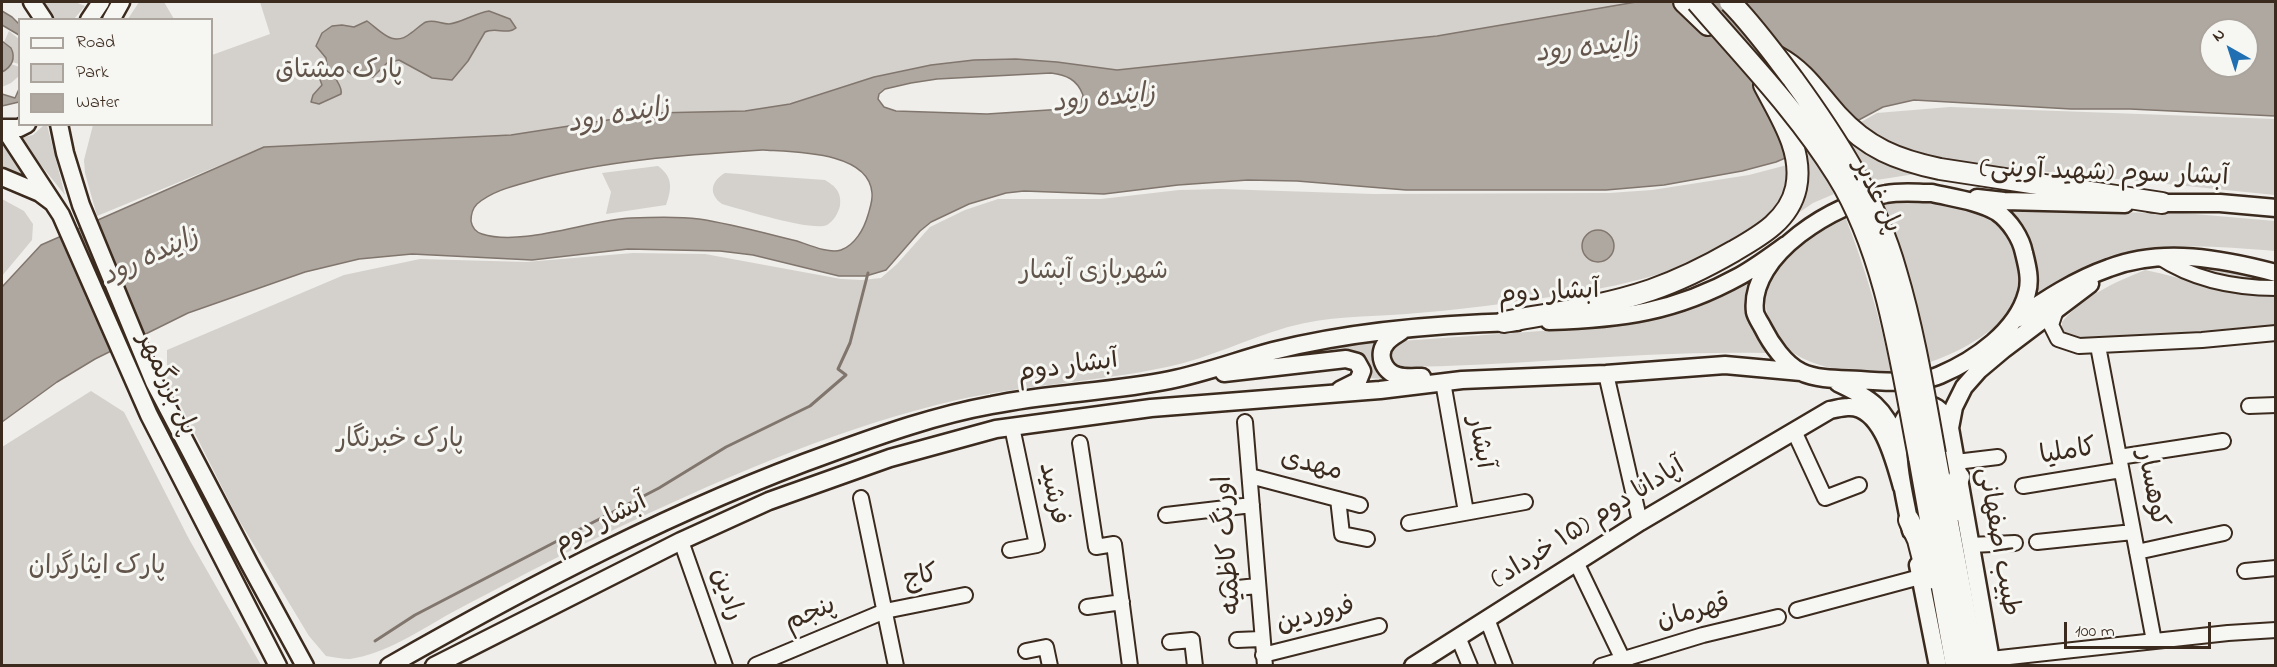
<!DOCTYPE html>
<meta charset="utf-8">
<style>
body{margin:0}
#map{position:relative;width:2277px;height:667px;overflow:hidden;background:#efeeea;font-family:"Indie Flower",sans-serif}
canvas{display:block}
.frame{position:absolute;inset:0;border:3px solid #3b2a1e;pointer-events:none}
.legend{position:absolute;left:18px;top:18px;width:195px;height:108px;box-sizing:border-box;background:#f6f6f2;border:2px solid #aba49d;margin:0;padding:8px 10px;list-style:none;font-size:18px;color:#3b2a1e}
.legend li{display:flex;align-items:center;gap:12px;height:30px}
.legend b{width:30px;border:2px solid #aba49d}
.north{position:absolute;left:2199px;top:18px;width:60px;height:60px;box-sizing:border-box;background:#f6f6f2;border:2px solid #aba49d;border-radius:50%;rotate:321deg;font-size:16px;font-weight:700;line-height:24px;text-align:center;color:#3b2a1e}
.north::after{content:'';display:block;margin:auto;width:21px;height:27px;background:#1f6fb2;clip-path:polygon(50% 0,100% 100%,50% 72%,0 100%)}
.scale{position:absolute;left:2064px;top:622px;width:147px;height:27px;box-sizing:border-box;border:3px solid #3b2a1e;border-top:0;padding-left:8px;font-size:18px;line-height:21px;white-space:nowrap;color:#3b2a1e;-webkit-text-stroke:4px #f6f6f2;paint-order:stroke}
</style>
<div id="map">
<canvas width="2277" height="667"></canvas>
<div class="frame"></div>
<ul class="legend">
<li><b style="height:8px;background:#f6f6f2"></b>Road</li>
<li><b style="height:16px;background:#d4d1cc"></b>Park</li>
<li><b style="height:16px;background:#afa8a1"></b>Water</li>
</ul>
<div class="north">N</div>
<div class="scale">100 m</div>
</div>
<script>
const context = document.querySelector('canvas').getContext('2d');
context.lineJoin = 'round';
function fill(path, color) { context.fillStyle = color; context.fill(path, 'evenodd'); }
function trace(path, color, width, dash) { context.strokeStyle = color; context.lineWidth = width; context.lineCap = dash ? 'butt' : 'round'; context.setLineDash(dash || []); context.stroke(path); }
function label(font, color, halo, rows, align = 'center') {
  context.font = font + ' "Indie Flower","Playpen Sans Arabic",sans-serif'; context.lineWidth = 6; context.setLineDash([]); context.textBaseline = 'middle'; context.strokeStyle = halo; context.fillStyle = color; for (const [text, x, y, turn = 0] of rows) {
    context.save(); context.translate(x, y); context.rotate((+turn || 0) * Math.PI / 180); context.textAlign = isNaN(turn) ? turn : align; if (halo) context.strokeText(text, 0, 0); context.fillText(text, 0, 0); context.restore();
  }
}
fill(new Path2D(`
 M41,2H75L85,6L74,19H53Z
 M139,2H164L174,19H128Z
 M260,2H1636L1437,36L1117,70L1057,62L931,65L874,77L790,104L745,111L653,113L511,135L264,147L97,216L85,173L84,160L93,125L212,124V55L270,34Z
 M9,31L19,39V64L12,62L13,55L4,42Z
 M11,64L19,67V76L11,83L2,87V72Z
 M1950,107L2275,119V195L1950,162L1888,142L1861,122L1877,113Z
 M44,125H47L65,195L19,138L33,135Z
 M1839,134L1890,164L1915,174L1870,181Z
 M2,135L36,185L2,169Z
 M1802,142L1823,172L1834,194L1813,203L1791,218C1809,187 1809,177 1802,142Z
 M1787,165C1789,200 1763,222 1736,239C1679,274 1621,286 1556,296C1506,304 1456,310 1406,314C1366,317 1327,316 1288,327C1247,339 1209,358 1167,367C1092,383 1015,385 940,404C825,433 714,482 607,533C554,558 502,586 451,613C420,630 386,654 350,659C343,659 334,657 326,656L309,636L237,517L167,378V350L344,275L420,259L526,262L633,253L705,254L841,279L862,280L881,278L897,264L930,227L965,210L998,199H1101L1179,190L1221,189L1373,194L1609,193L1652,190L1749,175Z
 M658,166C673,177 672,188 666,205L606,214L611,192L602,173Z
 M725,173L825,180C835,186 842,192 840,206C838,213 834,221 827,225C814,232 740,209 722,204C708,194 711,181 725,173Z
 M2,199L24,211L33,224L32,240L2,276Z
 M1933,202C1954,207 1977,210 1994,223C2007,233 2015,246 2018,262C2020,272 2022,283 2019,294C2007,327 1961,352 1930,362C1917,307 1904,255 1881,203Z
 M2010,211L2183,213L2275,221V251C2180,244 2121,238 2037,295C2037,255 2035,242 2010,211Z
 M1845,216C1865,269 1880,316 1891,372C1843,374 1773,367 1766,307C1764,280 1777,261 1796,243C1809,231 1830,224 1845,216Z
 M2198,263L2275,279V283C2252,283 2210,282 2192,265Z
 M2145,270C2189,279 2229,296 2275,295V325L2086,340L2069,335L2062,330V322C2084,296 2113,283 2145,270Z
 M1744,279L1749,280C1748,312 1752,324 1766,353C1644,350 1520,366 1397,367L1389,360C1389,349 1390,345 1401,341L1597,327L1635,322Z
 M1382,338L1389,379L1366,378V362L1245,368L1294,350Z
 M91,391L124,412L189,539L261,665H2V447Z`), '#d4d1cc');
const water = new Path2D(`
 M1636,2H2275V116L2130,109H2071L1914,100L1883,107L1797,153L1776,162L1742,171L1664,185L1606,190H1406L1297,181L1248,180L1178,185L1104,194L1024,191L1006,193L969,204L931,222L920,231L886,270L866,276H839L753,255L720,251L628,249L532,260L412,254L359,259L305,272L188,313L95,359L57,382L2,422V287L41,245L264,147L511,135L653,113L745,111L790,104L874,77L931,65L974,60L1016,59L1057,62L1117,70L1437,36ZM2211,30H2247V66H2211ZM1051,73C1066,75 1077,79 1083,95L1081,103L1074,108L1064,109L987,114L896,111L884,107L878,99L879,94L885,89L911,83L937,79ZM763,150C793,152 869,151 872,193C873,200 870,208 868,215C864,229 855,245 841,250C829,254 809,245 797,241C764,233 732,224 699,219C677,216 652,217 631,218C589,220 522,247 482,234C476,232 472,227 471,221C471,214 472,209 477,204C492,191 513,186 531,181C606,160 685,155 763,150Z
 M2,11L12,17L19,24V35L2,25Z
 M489,11L510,19L516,28C508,35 495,27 485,32L468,61L452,80L432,78L399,60L387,63L373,77L362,79L356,78L341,66L333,71C334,80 343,86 341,94L319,104L311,102L313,95L322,85L319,77L327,65L326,58L316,46L322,33L332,26L342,25L354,27L367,21C382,32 393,48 411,33C416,30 421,24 426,22C434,19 441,24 449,24C461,23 475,13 489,11Z
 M2,41L11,48C16,58 12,67 2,72Z
 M19,89V102L2,106V94L15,98Z
 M1582 246a16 16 0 1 1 32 0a16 16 0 1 1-32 0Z`);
fill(water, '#afa8a1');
trace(water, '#81766d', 1.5);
trace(new Path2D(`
 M375,641L415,615L659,488L726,447L810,406L846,375L838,369L850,343L868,273`), '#81766d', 3);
const minor = new Path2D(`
 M2159,257C2194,280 2234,288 2276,288
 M2056,310L2051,325L2058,339L2079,346L2202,340L2276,333
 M2098,346L2154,641
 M1606,374L1640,522
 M1443,382L1466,512
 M2249,406L2276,405
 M1245,422L1265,666
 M1794,431L1825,498L1859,485
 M1080,443L1096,547L1114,544L1130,666
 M2119,457L2223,441
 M1956,462L1998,457
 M1250,476L1360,505
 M2023,486L2121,470
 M861,498L896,666
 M1338,499L1342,534L1367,539
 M1166,515L1252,505
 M1409,523L1525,502
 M681,541L725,666
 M2037,542L2133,532
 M1970,545L2015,543
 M1010,550L1037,545L1012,427
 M2137,552L2224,533
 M1576,562L1626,666
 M2245,571L2276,568
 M1228,589L1257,586
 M1087,607L1122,602
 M1797,610L1920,577
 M1487,619L1505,666
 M1458,637L1470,666
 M1237,640L1261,639
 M1170,642L1192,640L1195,666
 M1026,651L1046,647L1050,666
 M1263,655L1379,626
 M1991,659L2228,633L2276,630
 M756,665L885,611L965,595
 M1601,666L1703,635L1778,617`);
const major = new Path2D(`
 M32,2L44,20
 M89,20L101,2
 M111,20L121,2
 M59,124L65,153L81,205L154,382L250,565L305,666
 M2,128H19L27,124
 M4,128L61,215L149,415L278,666
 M2,177L40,193L52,202
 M1932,193C1953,198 1978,201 1997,212C2010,221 2021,238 2024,253C2027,265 2031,280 2027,293C2017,331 1975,360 1940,375C1919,384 1882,382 1860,380C1841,379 1818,380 1801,372C1785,364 1771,344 1763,328C1761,324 1756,317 1755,312C1748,254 1837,202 1886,194C1901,191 1917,193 1932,193Z
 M1977,198L2004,201L2125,204
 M2151,203H2220L2276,208
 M2017,319C2046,299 2075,280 2109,268C2162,247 2223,259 2276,273
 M1549,321C1621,319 1675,312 1740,276C1756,267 1771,256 1786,245
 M1403,330C1398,334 1391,337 1387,342C1376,353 1383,372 1398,376C1405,378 1415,377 1422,377
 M1224,373L1346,359L1357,362L1362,371L1358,381L1340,390
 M1838,383C1870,398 1884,407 1898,442
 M1950,428L1954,407L1964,387L1979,370L2004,349L2090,284
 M1911,531C1906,502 1898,473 1898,443C1898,403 1939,389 1950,428L1992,666
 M1918,565L1938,666
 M389,666C531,585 677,508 831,453C883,434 937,415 992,405C1050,393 1111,392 1170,380C1205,373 1239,360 1273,351C1352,331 1436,324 1517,322
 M434,666L681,541L769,501L890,458L996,429L1151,408L1380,390L1462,380L1606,374L1725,365L1801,372
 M1413,666L1640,522L1830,410C1836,409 1842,407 1848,407C1882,405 1895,463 1902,487`);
const highway = new Path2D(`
 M1684,2L1708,25
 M1778,57C1804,71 1818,94 1837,115C1867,148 1897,160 1940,169L2162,203
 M1504,322C1553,313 1604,306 1651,290C1680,280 1708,266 1734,251C1760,236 1789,220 1796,188C1804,151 1780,116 1764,85
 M1935,454L1975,666
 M1919,457L1956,666
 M1958,510L1955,489L1959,477
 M1909,520L1918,540L1928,579`);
trace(minor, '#3b2a1e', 18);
trace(major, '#3b2a1e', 21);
trace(highway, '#3b2a1e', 24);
trace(minor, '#f6f6f2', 14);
trace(major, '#f6f6f2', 16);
trace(highway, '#f6f6f2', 20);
const highwayBridge = new Path2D(`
 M1697,2C1745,58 1798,112 1837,175C1887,255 1901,365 1919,457
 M1730,2C1753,25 1773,53 1793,79C1836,138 1876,200 1896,271C1914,331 1924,393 1935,454`);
trace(highwayBridge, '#3b2a1e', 24, []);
trace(highwayBridge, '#f6f6f2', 20);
label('26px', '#61544a', '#f6f6f2', [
 ["پارک مشتاق",339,73],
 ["شهربازی آبشار",1094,274],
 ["پارک خبرنگار",400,442],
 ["پارک ایثارگران",97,569]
]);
label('26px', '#3b2a1e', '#f6f6f2', [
 ["آبشار سوم (شهید آوینی)",2104,175,2],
 ["پل غدیر",1875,197,64],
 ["آبشار دوم",1549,295,-3],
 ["آبشار دوم",1068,369,-8],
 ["پل بزرگمهر",165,385,65],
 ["آبشار",1478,443,80],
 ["کاملیا",2068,454,-9],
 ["مهدی",1311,467,14],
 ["کوهسار",2150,489,79],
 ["فرشید",1051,494,78],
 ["آبشار دوم",601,525,-27],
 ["آپادانا دوم (۱۵ خرداد)",1589,525,-32],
 ["طبیب اصفهانی",1996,542,80],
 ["اورنگ کاظمیه",1230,545,-94],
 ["کاج",921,579,-11],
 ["رادین",725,595,71],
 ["قهرمان",1694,614,-15],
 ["پنجم",811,616,-23],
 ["فروردین",1316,617,-14]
]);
label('italic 27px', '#64564c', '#f6f6f2', [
 ["زاینده رود",1587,51,-6],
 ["زاینده رود",1104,101,-6],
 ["زاینده رود",619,118,-10],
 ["زاینده رود",151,259,-25]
]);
</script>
